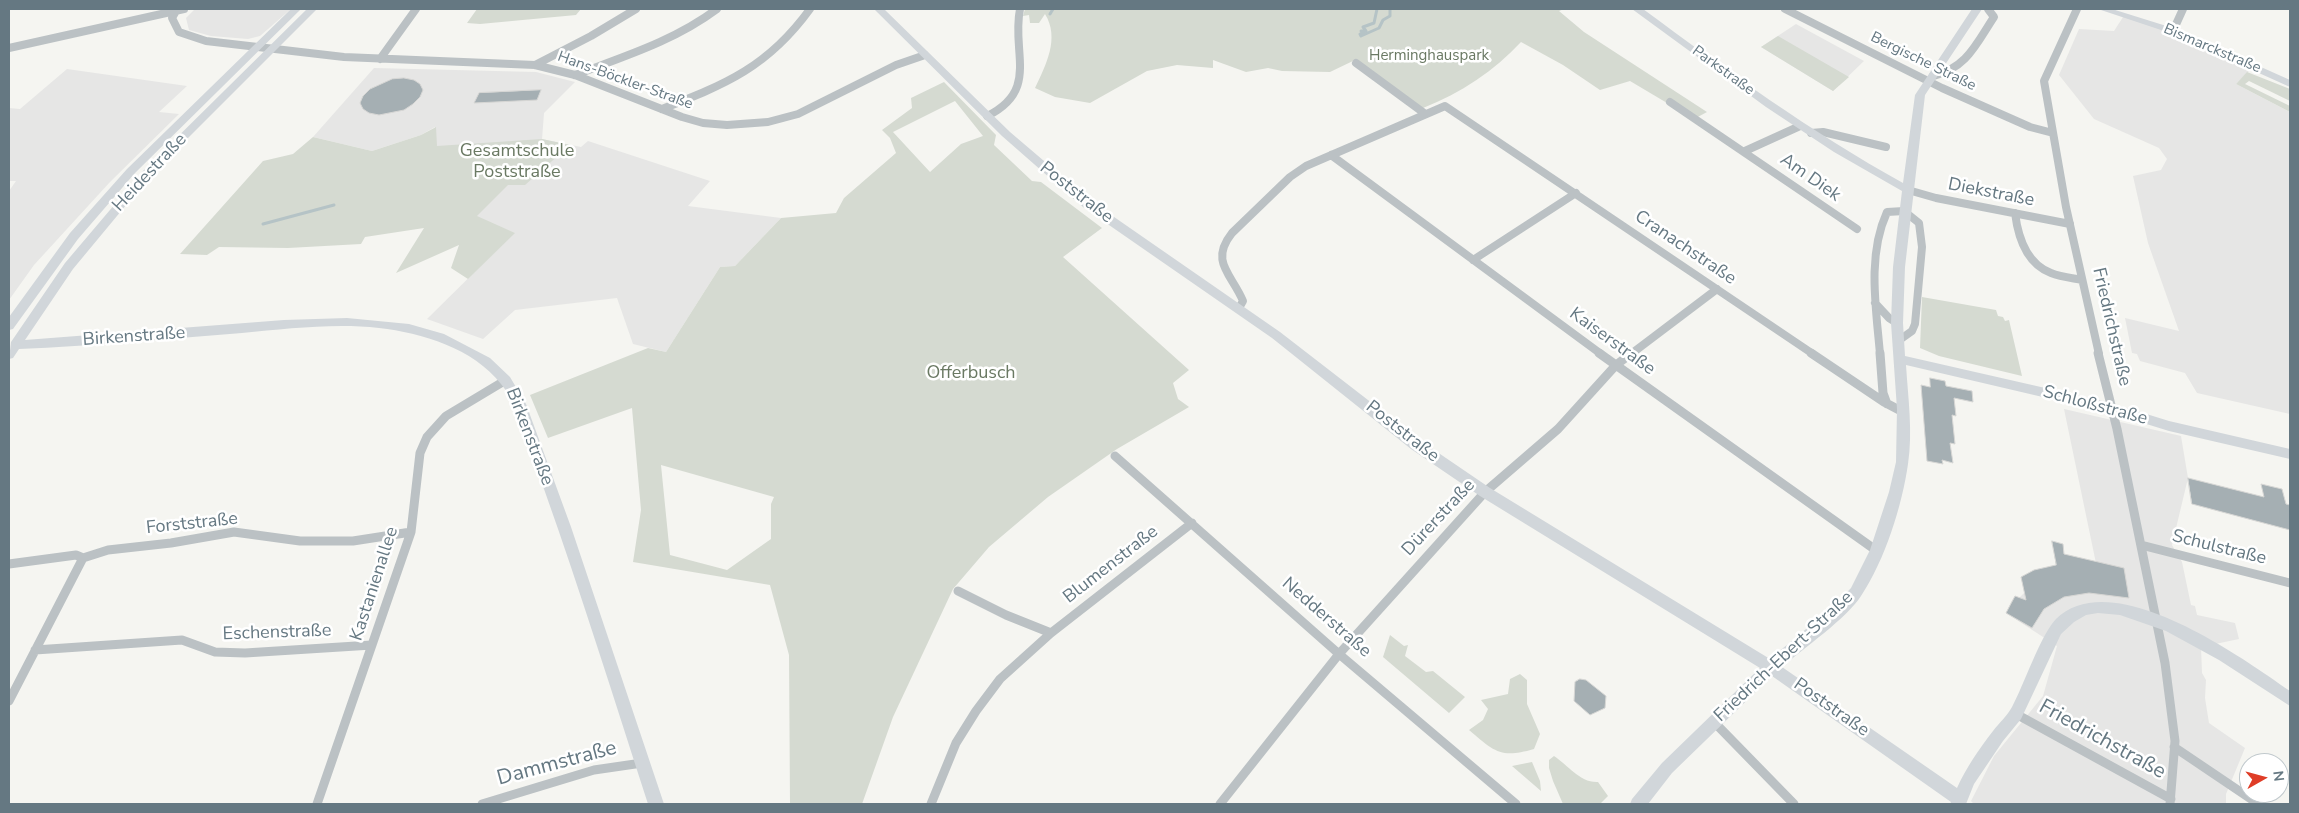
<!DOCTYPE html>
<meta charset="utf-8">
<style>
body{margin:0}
#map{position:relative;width:2299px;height:813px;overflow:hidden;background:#f5f5f1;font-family:"Nunito Sans",sans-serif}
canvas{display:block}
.frame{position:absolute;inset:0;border:10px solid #657882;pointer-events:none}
.north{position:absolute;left:2239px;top:753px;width:50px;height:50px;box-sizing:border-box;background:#fff;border:1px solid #c1c9cd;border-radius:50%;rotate:83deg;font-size:14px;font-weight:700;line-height:20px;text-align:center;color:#657882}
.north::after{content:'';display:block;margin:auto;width:18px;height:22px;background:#df3d27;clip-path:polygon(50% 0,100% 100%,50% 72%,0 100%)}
</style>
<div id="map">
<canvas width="2299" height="813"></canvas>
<div class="frame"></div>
<div class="north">N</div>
</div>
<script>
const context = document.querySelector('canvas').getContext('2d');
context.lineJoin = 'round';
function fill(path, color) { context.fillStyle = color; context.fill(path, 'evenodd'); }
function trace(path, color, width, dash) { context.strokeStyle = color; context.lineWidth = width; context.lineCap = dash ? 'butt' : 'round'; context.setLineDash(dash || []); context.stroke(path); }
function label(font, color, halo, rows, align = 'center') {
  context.font = font + ' "Nunito Sans",sans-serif'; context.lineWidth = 5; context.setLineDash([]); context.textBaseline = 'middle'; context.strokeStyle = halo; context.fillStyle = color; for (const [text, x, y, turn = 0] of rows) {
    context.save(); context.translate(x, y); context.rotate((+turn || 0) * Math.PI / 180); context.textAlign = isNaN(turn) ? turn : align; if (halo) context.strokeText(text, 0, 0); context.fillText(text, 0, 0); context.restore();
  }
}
fill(new Path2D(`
 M199,9H291L260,36L248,39L211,36L189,30L186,18L194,10Z
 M2125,14L2172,29L2257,63L2236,84L2290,112V414L2197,393L2185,373L2140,361L2137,354L2132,353L2125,318L2179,331L2148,243L2133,176L2161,170L2167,159L2159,148L2094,119L2059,75L2079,29L2114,31Z
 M1796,24L1864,61L1833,91L1761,47Z
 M374,68L536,72L575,82L544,113L542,139L581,147L588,141L710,181L688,206L781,218L735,266L720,267L666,352L633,344L617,298L515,310L483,339L427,319L514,233L476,217L436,146L435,127L421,135L372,151L313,137Z
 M67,69L187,86L159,112L179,114L110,182L34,265L9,300V191L16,181H9V108L20,109Z
 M2064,409L2181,436L2188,478L2172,545L2182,562L2191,605L2195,606L2197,615L2235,623L2239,639L2201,647L2202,673L2206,680L2205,698L2209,723L2245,748L2226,794V804H1974L1971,801L1994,756L2043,696L2057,646L2006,613L2011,602L2015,596L2019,598L2033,584L2098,573Z`), '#e6e6e5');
fill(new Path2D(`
 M477,9H581L576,15L480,24L467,23Z
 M1025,9H1564L1559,11L1584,32L1707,112L1694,119L1630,81L1600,90L1563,65L1521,42C1494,71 1461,93 1423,108L1355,60L1330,72L1282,71L1268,68L1246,72L1213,60V68L1177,65L1147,71L1090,103L1055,97L1035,88C1046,65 1060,38 1045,14L1039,23H1030L1029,15L1023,16Z
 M1778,36L1849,77L1833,91L1761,47Z
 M2247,72L2290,89V101L2249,81L2245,84L2290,106V112L2236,84Z
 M944,82L996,135L994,145L1032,181L1041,182L1102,228L1063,257L1189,370L1173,383L1178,399L1189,407L1117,449L1048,497L989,547L953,589L893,717L862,804H790L789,655L770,585L633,562L641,510L632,408L548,438L530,395L648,348L666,352L720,267L735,266L781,218L836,213L844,198L896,153L890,138L882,130L912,108L911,98ZM955,101L983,136L961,144L930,172L893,132ZM661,465L774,497L771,504V539L727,570L670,555Z
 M436,127L437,146L542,139L570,145L525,185H508L477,216L515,233L468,279L451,268L459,245L396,273L424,228L365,237L361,244L288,248L219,247L207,255L180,254L263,161L293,154L313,137L372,151L421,135Z
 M1922,297L1996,310L1998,316L2003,317L2005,321L2009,320L2022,376L1939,356L1920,348Z
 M1390,635L1404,646L1408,645L1405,656L1426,672L1433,671L1465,697L1449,713L1383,657Z
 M1520,674L1527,680V704L1540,734L1534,749C1500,759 1494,751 1469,730L1483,720L1488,709L1481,700L1508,694L1510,679Z
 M1554,756C1568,765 1580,783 1598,782L1608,796L1600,804H1563L1553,781L1549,768V760Z
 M1532,762L1540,781L1541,791L1512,766Z`), '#d5dad1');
trace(new Path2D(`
 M1377,9L1374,23L1363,27L1366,31H1361L1364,34H1360L1361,36L1379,28L1383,20L1390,16V9
 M1050,14L1053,9
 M263,224L334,205`), '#b5c3c6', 3);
const building = new Path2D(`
 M404,78L414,80L420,84L423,90L420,97L413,104L404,110L379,115L369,113L363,109L360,103L363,96L370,89L392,79Z
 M541,90L537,100L474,103L479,93Z
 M1930,378L1945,381L1946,386L1972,391L1973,402L1954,398L1956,416L1952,415L1955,444L1950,443L1953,463L1942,460L1943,464L1927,461L1921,385L1930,387Z
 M2188,478L2264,497L2261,484L2282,489L2286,504L2290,505V530L2192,504Z
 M2052,541L2063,544L2064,554L2124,568L2129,598L2089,593L2064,597L2044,609L2032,628L2006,613L2015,596L2026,600L2021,577L2034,570L2056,565Z
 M1580,679L1586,680L1606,696L1605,708L1590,715L1574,701L1575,682Z`);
fill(building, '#a5afb3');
trace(building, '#d6d6d4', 1);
trace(new Path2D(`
 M1785,9L1942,88L2030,127L2053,133
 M2077,9L2044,81L2066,207L2099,354
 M176,11L172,18L179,32L206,41L344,57L535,65L575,75L682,117L703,123L727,125L768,122L798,114L896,65L925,55
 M2173,31L2183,9
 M9,48L184,9
 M380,59L416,9
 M1356,63L1424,113
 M535,65L591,36L636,9
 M575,75C625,56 674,41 717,9
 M1933,76C1967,68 1976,44 1994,17L1988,9
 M1670,102L1857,229
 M662,109C726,84 768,67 810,9
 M987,116C1040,90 1011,52 1020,9
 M1811,133L1823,132L1886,147
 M1745,151L1800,126
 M1331,155L1601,354
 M1908,190L1936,198L2070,224
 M2015,213C2018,237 2027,264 2051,273C2061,277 2072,278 2082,280
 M1473,260L1576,193
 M1875,303L1889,318L1897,323
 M1239,308L1243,301C1232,274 1209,262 1232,233L1290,177L1306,166L1445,106L1813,354
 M1631,354L1717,289
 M1880,354C1876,307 1867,256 1887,212L1904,211L1919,223L1922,247L1915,324L1912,331L1898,341`), '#bbc1c4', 8);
trace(new Path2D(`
 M1599,353L1877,551
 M1811,353L1884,402L1903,412
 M1880,353L1883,393L1887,404
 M2098,353L2117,429L2165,663L2175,741L2170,804
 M1115,456L1339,654L1516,804
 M2141,545L2290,583
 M9,564L76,555L83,558L108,550L171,543L234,532L300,541H353L411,532
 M958,591L1006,615L1051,633
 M35,650L182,640L215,652L245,653L372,645
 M9,701L83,558
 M2016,714L2171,799
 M1714,722L1794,804
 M2174,747L2257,803
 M317,804L411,532L420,453L427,437L446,416L506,380
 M482,804L594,770L642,763
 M931,804L956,743L976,711L1000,679L1051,633L1192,523
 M1220,804L1339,654L1485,492L1558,429L1616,365L1632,353`), '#bbc1c4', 9);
fill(new Path2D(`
 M291,9H301L135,173L78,239L13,329L9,330V317L70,233L127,169Z
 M307,9H317L151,175L73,269L25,340L284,320L347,318L409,324L444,334L490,358L510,377L526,404L571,527L664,804H648C614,699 581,593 544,489C533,458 521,408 501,384C473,348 422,333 379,328C333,323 287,329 242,333C168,339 93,346 19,349L13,358L9,359L11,342L65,263L143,171Z
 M874,9H884L1010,132L1091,201L1280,332L1421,441L1490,488L1770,659L1836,604L1851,588L1870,550L1889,492L1896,462L1897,409L1891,323L1893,267L1902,191L1834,152L1766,107L1632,9H1643C1727,71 1811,132 1903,183L1915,95L1972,9H1982L1925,95L1905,267L1903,323L1905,356L2111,403L2169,421L2290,449V459L2169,431L2111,413L1906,365C1908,397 1913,432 1908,464C1902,506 1885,560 1861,596C1847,618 1804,648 1782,667L1957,788C1966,768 1979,749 1993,731C1999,723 2007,716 2012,707C2024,685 2040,636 2056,619C2112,564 2241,657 2290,691V706L2219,660L2166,631L2120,615L2098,613L2086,615L2074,622L2061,634L2021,719L2003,741L1974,784L1966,804H1950L1951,802L1772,676L1672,773L1648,804H1630L1632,799L1662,763L1760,668L1480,496L1411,449L1272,338L1083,207L1002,136Z
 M2098,9H2112L2176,29L2290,80V87L2170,33Z`), '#d1d6da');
label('15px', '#657882', '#fff', [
 ["Bismarckstraße",2212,49,23],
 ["Bergische Straße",1923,62,26],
 ["Parkstraße",1723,71,36],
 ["Hans-Böckler-Straße",625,81,20]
]);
label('15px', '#6a7963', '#fff', [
 ["Herminghauspark",1429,56]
]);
label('18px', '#6a7963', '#fff', [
 ["Gesamtschule",517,152],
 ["Poststraße",517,173],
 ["Offerbusch",971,374]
]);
label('18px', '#657882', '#fff', [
 ["Heidestraße",150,173,-47],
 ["Am Diek",1810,178,35],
 ["Poststraße",1076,193,38],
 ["Diekstraße",1991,193,11],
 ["Cranachstraße",1685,248,34],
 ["Friedrichstraße",2111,327,77],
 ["Birkenstraße",134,337,-4],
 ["Kaiserstraße",1612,342,36],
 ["Schloßstraße",2095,406,15],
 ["Poststraße",1402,432,38],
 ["Birkenstraße",529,437,69],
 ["Dürerstraße",1439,518,-47],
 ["Forststraße",192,524,-6],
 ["Schulstraße",2219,548,14],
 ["Blumenstraße",1111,565,-38],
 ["Kastanienallee",375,584,-72],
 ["Nedderstraße",1326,618,41],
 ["Eschenstraße",277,633,-2],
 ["Friedrich-Ebert-Straße",1784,657,-43],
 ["Poststraße",1831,708,35]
]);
label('21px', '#657882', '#fff', [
 ["Friedrichstraße",2102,740,29],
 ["Dammstraße",557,764,-15]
]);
</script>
